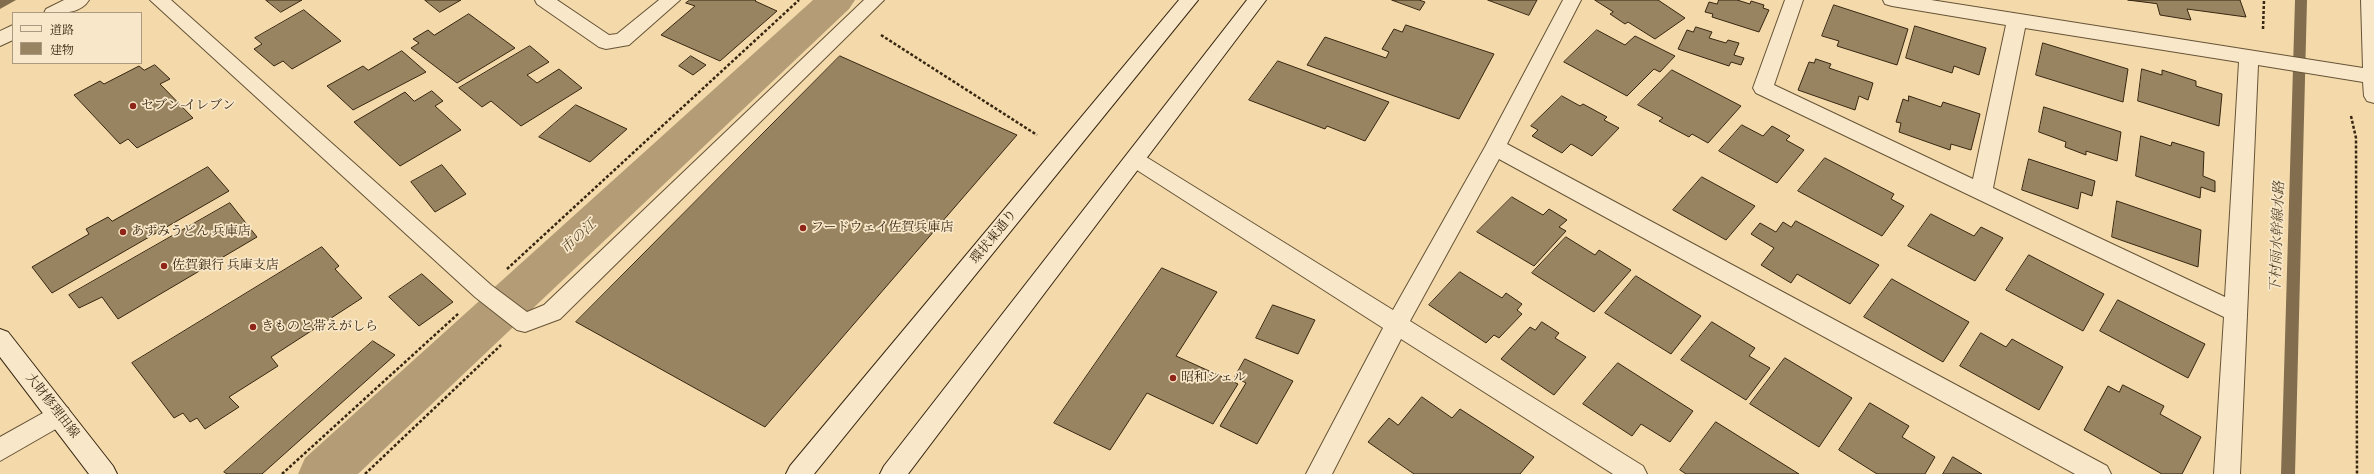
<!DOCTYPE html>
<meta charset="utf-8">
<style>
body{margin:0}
#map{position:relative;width:2374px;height:474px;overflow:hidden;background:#f4daaa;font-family:"IM FELL French Canon","Noto Serif JP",serif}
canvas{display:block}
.legend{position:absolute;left:12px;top:12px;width:130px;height:52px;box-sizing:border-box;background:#f8e7c8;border:1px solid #ab9a7f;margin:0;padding:5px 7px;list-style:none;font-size:12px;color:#372611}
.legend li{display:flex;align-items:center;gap:8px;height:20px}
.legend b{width:20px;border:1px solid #ab9a7f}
</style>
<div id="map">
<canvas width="2374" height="474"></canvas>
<ul class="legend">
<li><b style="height:5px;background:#f8e7c8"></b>道路</li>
<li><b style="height:11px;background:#998461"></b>建物</li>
</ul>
</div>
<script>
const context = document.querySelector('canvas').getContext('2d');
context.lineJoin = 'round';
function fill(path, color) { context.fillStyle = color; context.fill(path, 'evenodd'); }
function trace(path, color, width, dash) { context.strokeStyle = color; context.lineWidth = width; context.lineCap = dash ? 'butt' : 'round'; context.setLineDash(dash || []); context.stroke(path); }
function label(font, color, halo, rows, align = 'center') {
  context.font = font + ' "IM FELL French Canon","Noto Serif JP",serif'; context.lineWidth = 3.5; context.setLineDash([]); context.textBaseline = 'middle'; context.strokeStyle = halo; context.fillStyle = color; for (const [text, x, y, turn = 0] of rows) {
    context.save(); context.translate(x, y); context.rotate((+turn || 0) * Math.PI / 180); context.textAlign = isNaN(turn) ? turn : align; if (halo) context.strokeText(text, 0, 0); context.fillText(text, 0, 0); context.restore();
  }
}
fill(new Path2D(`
 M0,0H16L0,9Z
 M2295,0H2307L2295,474H2281Z`), '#826d4e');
fill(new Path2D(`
 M813,0H855L849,9L358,474H298L305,458Z`), '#b49d76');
const building = new Path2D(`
 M266,0H302L281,12Z
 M425,0H461L440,12Z
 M690,0H756L755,1L777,11L720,61L661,35L695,6L686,3Z
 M1392,0H1419L1425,2L1420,10Z
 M1488,0H1537L1529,15Z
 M1595,0H1658L1685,18L1655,39L1628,22L1625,24L1610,14L1613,12Z
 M1719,0H1737L1750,4L1751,1L1764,5L1763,8L1769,10L1759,32L1712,17L1713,14L1705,12L1709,2L1717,4Z
 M2128,0H2240L2246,17L2187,9L2191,20L2160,15L2157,4Z
 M1834,5L1908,29L1897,65L1837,46L1839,41L1822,36Z
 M304,10L341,41L292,69L283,61L274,66L254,49L262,44L255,38Z
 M469,14L515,48L457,83L411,48L419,43L413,39L428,30L434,35Z
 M1406,25L1494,54L1459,119L1307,65L1325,37L1386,58L1389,52L1382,49L1394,29L1402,32Z
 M1915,26L1986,48L1979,75L1954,66L1952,73L1906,58Z
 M1696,27L1712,32L1709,38L1726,43L1728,40L1739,43L1734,55L1744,58L1741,65L1731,62L1729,66L1678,49L1687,30L1693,32Z
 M1597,30L1625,45L1635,36L1675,56L1660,72L1654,69L1627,96L1564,62Z
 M2043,43L2128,69L2123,102L2036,75Z
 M530,46L549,62L527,75L537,83L559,69L582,88L521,126L491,101L482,107L459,88Z
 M402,51L426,72L353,110L327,86L363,66L368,70Z
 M691,56L706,65L693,75L679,66Z
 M840,56L1017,135L765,427L576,322Z
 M1816,59L1831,64L1829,68L1873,83L1868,100L1859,96L1855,110L1798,90L1809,62L1814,63Z
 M1278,61L1389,102L1365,141L1327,126L1325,129L1249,100Z
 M155,65L170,79L160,84L193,118L137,148L128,139L120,144L74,95L100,81L104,84L139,66L144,70Z
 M2142,69L2162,75V70L2196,81V86L2222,94L2219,126L2138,101Z
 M1672,70L1741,106L1708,143L1692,134L1689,137L1659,121L1663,118L1638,105Z
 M432,91L443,101L435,106L461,130L400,166L354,122L405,92L414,101Z
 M1562,96L1580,106L1583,104L1607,117L1604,120L1619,128L1592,156L1571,144L1562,153L1532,136L1538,130L1531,126Z
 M1909,96L1941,107L1943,102L1980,114L1971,150L1951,144L1950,150L1899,132L1901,123L1896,122L1903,99L1908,101Z
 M576,105L627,129L590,162L539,137Z
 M2044,107L2121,132L2117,161L2086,151V155L2065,147L2066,142L2039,132Z
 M1742,125L1763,136L1772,126L1790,136L1786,140L1804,150L1777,183L1719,151Z
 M2141,136L2171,146L2172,142L2204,152L2203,176L2215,181V192L2201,187L2200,198L2136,176Z
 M1825,158L1894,194L1891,199L1904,206L1882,236L1798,191Z
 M2029,159L2095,181L2092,196L2081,192L2078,209L2022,190Z
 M442,165L466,194L435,212L411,182Z
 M208,167L229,191L52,293L32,267L89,234L86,229L108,217L112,221Z
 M1702,177L1755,206L1726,240L1673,210Z
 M1512,197L1543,215L1549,209L1567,220L1559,227L1566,231L1534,266L1477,232Z
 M2117,201L2201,230L2198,267L2112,237Z
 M230,203L257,237L118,319L102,297L79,308L69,295Z
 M1931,214L1974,236L1981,227L2003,238L1975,281L1908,246Z
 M1796,221L1879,265L1850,304L1797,274L1791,283L1761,265L1774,248L1751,234L1760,223L1776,232L1783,222L1791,227Z
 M1566,237L1595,255L1599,250L1631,270L1594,312L1532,273Z
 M322,247L339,266L335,269L362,298L271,357L278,366L229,397L239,407L205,429L197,418L190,422L183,413L174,418L132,363Z
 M2029,255L2104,294L2083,331L2006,290Z
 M1162,268L1217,292L1176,356L1238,384L1213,424L1147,393L1110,450L1054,423Z
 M1460,272L1502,298L1506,293L1522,304L1517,310L1522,314L1499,338L1494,335L1486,343L1429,305Z
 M422,274L453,302L419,326L389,297Z
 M1636,276L1701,316L1671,354L1605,313Z
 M1892,279L1969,322L1943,362L1864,317Z
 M2118,300L2205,344L2188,378L2100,331Z
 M1273,305L1315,320L1298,354L1256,338Z
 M1542,322L1559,333L1555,338L1586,357L1554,395L1501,359L1530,327L1535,330Z
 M1712,322L1755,348L1749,356L1770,368L1746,400L1681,360Z
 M1981,333L2006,347L2012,339L2063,367L2039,410L1960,366Z
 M373,341L395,355L262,474H227L224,472Z
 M1785,358L1852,398L1819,447L1750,404Z
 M1245,359L1293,381L1257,444L1220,426L1246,383L1235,377Z
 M1618,363L1693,411L1670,442L1641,424L1632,436L1583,404Z
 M2123,385L2164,406L2160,414L2201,437L2182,474H2162L2084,430L2108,386L2119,392Z
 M1422,397L1452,418L1460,409L1534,457L1520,474H1414L1368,442L1389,418L1398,425Z
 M1870,403L1909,426L1902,437L1935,457L1925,474H1877L1839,450Z
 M1716,422L1799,474H1686L1680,470Z
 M1953,457L1982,474H1943Z`);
fill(building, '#998461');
trace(building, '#372611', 1);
const lane = new Path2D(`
 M59,404L68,408L71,415L68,422L0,461V437Z`);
const street = new Path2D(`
 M64,0H89C80,15 59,13 44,13L46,9Z
 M150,0H171L491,285L527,312L544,305L864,0H884L560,319L525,332L517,330L475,297Z
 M535,0H557L609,35L617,34L659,0H680L629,45L606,49L599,47L537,4Z
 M1563,0H1581L1507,144L2107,466L2111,474H2075L1499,159L1410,321L1643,466L1647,474H1613L1401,339L1332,474H1306L1383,328L1129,165L1126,160L1129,155L1136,152L1143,155L1393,310L1485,147Z
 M1785,0H1803L1774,85L1973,179L2006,25L1892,6L1885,4L1883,0H1931L2363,68L2361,0H2374V103L2367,101L2364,96L2363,82L2258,65L2240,474H2214L2224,317L1756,93L1753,88ZM2025,28L2239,62L2225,297L1993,188Z
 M13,25V40L0,46V31Z`);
const secondary = new Path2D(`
 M1179,0H1198L814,474H786L790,466Z
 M1247,0H1266L908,474H880L884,466Z
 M0,329L8,332L113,466L117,474H89L0,357Z`);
trace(lane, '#665337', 2);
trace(street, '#665337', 2);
trace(secondary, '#372611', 2);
trace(new Path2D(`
 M2263,29L2264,0
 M881,35L1037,135
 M2351,116L2356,138L2357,474
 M507,269L799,0
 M282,474L459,313
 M365,474L501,345`), '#372611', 2.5, [3, 2]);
fill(lane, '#f8e7c8');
fill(street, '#f8e7c8');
fill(secondary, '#f8e7c8');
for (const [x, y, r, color] of [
 [133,106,4,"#8f2418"],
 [803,228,4,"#8f2418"],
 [123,232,4,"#8f2418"],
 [164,266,4,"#8f2418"],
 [253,327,4,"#8f2418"],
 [1173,378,4,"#8f2418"]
]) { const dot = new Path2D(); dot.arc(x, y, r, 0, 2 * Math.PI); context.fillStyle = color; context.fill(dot); trace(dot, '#f8e7c8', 1.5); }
label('13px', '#372611', '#f8e7c8', [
 ["セブン-イレブン",141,106],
 ["フードウェイ佐賀兵庫店",811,228],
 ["あずみうどん 兵庫店",131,232],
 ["佐賀銀行 兵庫支店",172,266],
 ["きものと帯えがしら",261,327],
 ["昭和シェル",1181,378]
], 'left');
label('13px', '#372611', '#f8e7c8', [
 ["環状東通り",994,237,-51],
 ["大財修理田線",52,406,52]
]);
label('italic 14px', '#5c4a2f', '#f8e7c8', [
 ["市の江",579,237,-43],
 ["下村雨水幹線水路",2278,237,-88]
]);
</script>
